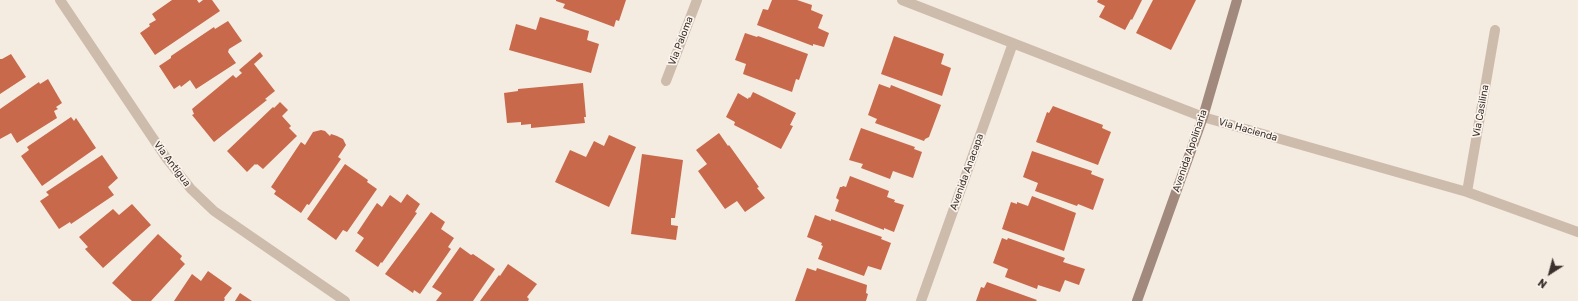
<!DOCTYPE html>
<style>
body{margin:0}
#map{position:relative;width:1578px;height:301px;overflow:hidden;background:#f4ebe1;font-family:Rubik,sans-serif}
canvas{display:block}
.north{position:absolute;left:1530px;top:253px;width:40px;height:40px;-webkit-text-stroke:3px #fbf5ee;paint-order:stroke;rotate:216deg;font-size:11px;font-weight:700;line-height:16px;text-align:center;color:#3b302b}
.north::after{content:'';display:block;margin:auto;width:14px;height:18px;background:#3b302b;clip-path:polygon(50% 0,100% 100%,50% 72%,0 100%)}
</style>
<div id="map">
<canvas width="1578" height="301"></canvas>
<div class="north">N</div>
</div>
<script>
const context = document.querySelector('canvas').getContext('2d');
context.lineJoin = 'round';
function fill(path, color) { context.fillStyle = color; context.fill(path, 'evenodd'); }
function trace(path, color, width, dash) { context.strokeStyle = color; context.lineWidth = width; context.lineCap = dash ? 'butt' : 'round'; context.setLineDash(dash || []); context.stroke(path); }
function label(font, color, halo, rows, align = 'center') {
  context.font = font + ' Rubik,sans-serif'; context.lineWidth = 3.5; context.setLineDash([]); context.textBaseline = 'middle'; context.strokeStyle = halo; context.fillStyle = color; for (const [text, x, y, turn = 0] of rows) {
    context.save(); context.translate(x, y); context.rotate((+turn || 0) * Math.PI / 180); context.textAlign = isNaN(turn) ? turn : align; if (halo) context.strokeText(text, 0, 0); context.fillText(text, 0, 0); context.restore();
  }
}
fill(new Path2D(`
 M172,0H197L199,3L203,0H212L220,11L155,55L140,33L150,26L149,24L156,20L152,14Z
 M556,0H626L619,21L616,20L614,27L563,8L565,4L556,1Z
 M772,0H797L812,5L811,10L823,15L818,28L829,33L824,47L813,44V46L757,25L763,9L768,10Z
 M1098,0H1142L1132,20L1131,19L1125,30L1099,17L1105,6L1097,2Z
 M1153,0H1196L1171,50L1136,33Z
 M540,17L589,31L587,40L599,44L591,73L509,50L516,24L536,30Z
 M228,21L242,41L229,49L228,52L236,63L196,89L190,80L181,87L180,85L174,89L159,66L171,58V56L214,27L215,29Z
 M745,33L757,37L758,36L808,54L799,80L796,79L792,92L743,74L746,64L735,60Z
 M894,36L944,54L941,64L951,68L942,96L881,74Z
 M260,52L263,56L254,64L275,91L265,99L267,100L214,142L192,115L194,114L192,109L233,75L236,78L242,73L239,70Z
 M11,54L26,77L0,94V59H2Z
 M48,79L62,103L56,107L58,109L54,111L57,118L17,143L11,133L0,139V109L39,82L40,84Z
 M583,83L586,117H584L585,123L531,128V124L521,125V122L507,123L504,93L518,91V89Z
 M879,84L890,88L891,85L941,105L929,137L925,139L924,141L875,123L877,119L868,115Z
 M753,92L796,113L790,125L793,126L781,149L734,125L735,122L726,117L738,93L748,99L749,97L750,98Z
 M280,102L288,110L282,116L291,126L289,128L297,136L263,169L257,164L256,165L255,164L247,172L227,151L273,107L274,108Z
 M1053,106L1103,125L1102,128L1111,132L1098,165L1036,142L1047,112L1049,113Z
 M71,117L74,121L76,118L96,148L42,186L21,156L29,150L27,147Z
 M861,128L915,147L914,149L922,152L913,178L893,171L890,179L861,168L863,164L849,160Z
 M321,130L325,131L330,136L331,134L337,136L343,139L346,145L338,157L341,159L309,205L307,204L301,213L274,194L276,191L271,187L301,142L305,145L313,132Z
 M719,133L728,146L729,145L759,187L757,188L765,198L745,212L737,201L725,209L698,171L707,164L696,150Z
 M609,135L636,147L609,207L555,182L570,150L586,157L594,141L604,146Z
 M1032,151L1092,171L1091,174L1104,179L1093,210L1078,204L1077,206L1035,191L1038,183L1023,177Z
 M642,154L683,160L675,218H671V225L678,226L676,240L631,234Z
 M102,155L118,178L108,187L114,195L71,224L70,222L59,229L40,201L49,195L46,192Z
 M345,164L368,180L367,182L377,189L347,232L343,230L336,240L307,219Z
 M850,176L889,191L887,197L895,200L894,202L904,205L894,232L884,228V230L835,211L839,200L836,198L840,187H842L843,186L846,187Z
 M407,194L420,204L415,212L417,213L382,263L381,262L378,267L355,251L364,238L357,233L377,203L382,207L390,195L401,203Z
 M1032,196L1076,213L1064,251L1002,229L1011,202L1017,204V202L1028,206Z
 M132,204L151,225L103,268L85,249L88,247L79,237L113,209L119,215Z
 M431,212L445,222L441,229L454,238L448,247L451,249L420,294L414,290L413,293L385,274Z
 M815,215L831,221V219L882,237L881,239L891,243L881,270L868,266L864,276L818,259L823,246L821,245L822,243L807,237Z
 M158,234L182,256L180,259L185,264L151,301H132L112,283Z
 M1002,238L1007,240L1008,238L1065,258L1063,262L1085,269L1079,285L1065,280L1060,292L1038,285L1037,289L1005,277L1008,269L993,263Z
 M460,247L471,255L473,254L495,269L473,301H436L442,293L432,287Z
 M508,264L537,284L527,297L529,299L528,301H480L499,275L500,276Z
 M807,268L816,271L817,268L867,285L866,293L868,294L866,301H795Z
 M208,271L232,288L224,298L225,299L224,301H174L192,274L201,281Z
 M987,282L1037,300L1036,301H976L981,287L984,288Z
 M240,293L252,301H235Z`), '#c8694b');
trace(new Path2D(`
 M60,0L167,159L191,189L214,211L345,301
 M902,0L1203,117L1467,192L1578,232
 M666,81L697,0
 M1467,192L1495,30
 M921,301L1013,43`), '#cdbbac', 10);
trace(new Path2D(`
 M1137,301L1203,117L1237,0`), '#a18a7d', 10);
label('10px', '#3b302b', '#fbf5ee', [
 ["Via Paloma",681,41,-69],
 ["Via Casilina",1481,111,-80],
 ["Via Hacienda",1248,130,16],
 ["Avenida Apolinaria",1190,151,-71],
 ["Via Antigua",172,164,53],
 ["Avenida Anacapa",967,172,-70]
]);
</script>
